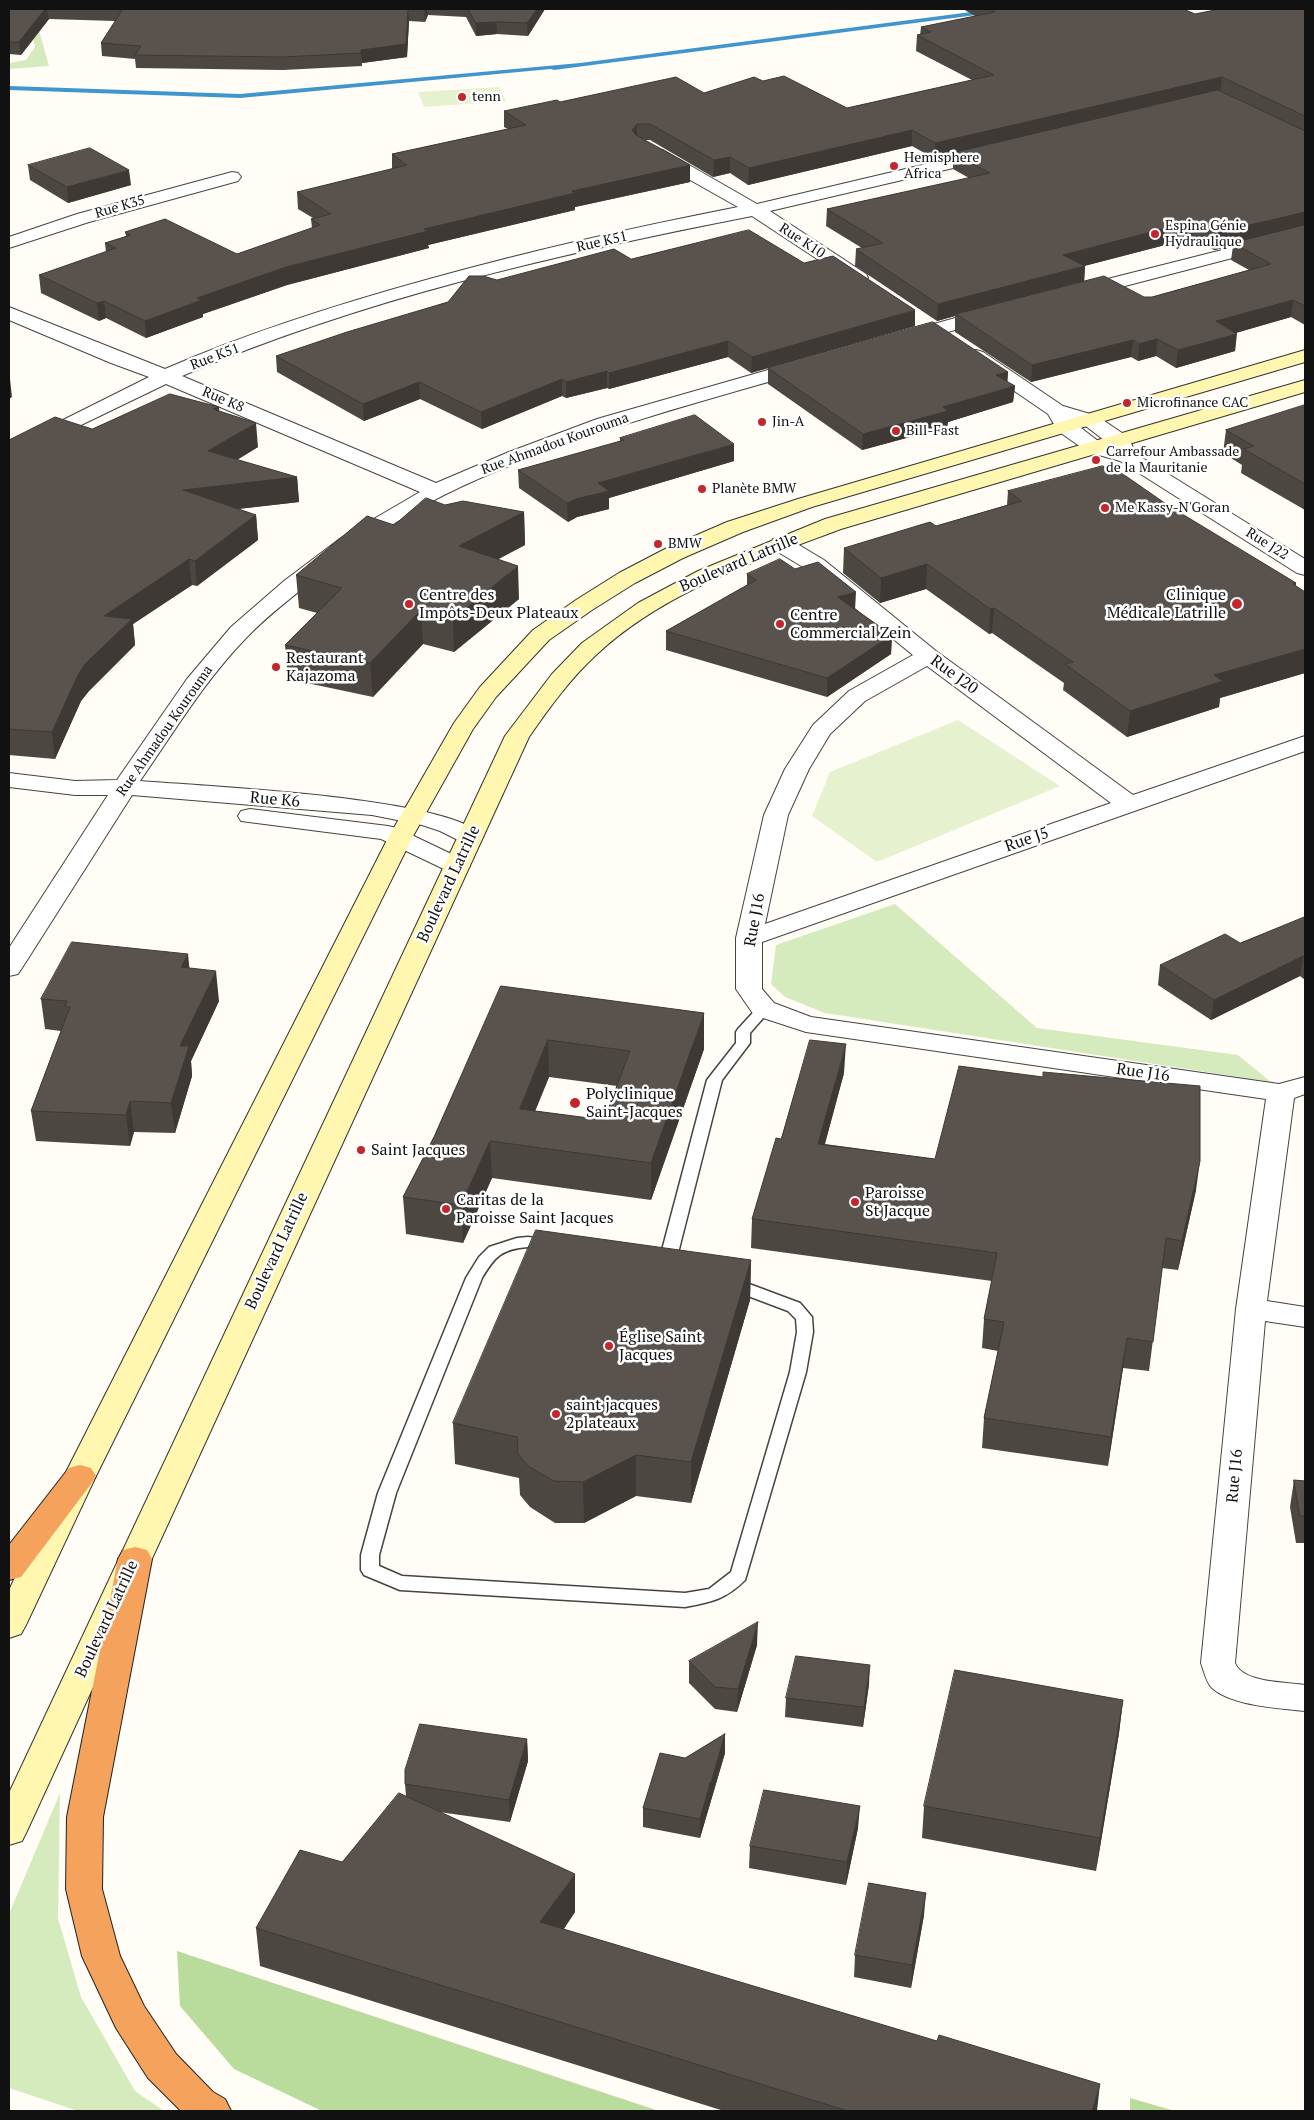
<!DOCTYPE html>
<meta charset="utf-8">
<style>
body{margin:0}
#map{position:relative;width:1314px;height:2120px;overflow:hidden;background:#fffdf5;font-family:"PT Serif",serif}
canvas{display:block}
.frame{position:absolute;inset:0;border:10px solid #111;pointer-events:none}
</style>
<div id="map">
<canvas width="1314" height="2120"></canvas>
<div class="frame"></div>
</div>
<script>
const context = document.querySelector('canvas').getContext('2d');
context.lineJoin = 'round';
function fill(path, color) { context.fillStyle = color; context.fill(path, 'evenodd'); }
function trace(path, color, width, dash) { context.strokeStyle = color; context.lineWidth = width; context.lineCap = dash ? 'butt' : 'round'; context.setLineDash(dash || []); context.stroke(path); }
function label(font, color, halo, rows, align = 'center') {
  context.font = font + ' "PT Serif",serif'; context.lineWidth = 5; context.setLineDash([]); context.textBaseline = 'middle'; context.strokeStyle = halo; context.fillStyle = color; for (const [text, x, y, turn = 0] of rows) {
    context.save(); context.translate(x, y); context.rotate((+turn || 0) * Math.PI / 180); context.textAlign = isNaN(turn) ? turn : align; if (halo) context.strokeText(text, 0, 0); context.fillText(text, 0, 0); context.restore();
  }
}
fill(new Path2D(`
 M39,30L49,66L9,69V63L26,60L35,47L33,36Z
 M895,904L1037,1028L1238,1055L1271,1082L825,1013L785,997L771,984L776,945Z
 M60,1793L58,1918L81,1997L135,2091L164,2111H78L9,2088V1914Z`), '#d5ebbd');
fill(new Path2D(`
 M177,1951L659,2111H322L234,2069L180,2006Z
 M1130,2098L1175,2111H1130Z`), '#b9dc9c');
fill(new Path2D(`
 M499,87L506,101L424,107L418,92Z
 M958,720L1060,786L877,862L812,816L830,772Z`), '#e6f2cf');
fill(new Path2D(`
 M994,9H1010L1007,11L554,70L551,69L240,98L9,90V86L240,94L580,63Z`), '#3f96cf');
const lane = new Path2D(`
 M764,1005L769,1006L771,1009L750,1033V1043L722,1080L677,1257L800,1303L812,1317L813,1332L806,1372L745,1580C726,1599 712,1602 685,1607L400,1590L364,1575L361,1570V1555L378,1493L466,1278L479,1257L489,1247L517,1238L528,1237L661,1254L707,1080L736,1043V1032L738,1029L759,1006ZM528,1247L666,1265L788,1311L796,1319L797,1332L790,1372L731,1572L709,1589L685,1593L402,1576L379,1566V1555L396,1493L482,1278C495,1256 502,1249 528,1247Z`);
const street = new Path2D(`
 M657,149L663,150L757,204L990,149L996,150L999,154L996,158L770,211L866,274L868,278L866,282L859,284L852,282L752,216C558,254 364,298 182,376L436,483L509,452L597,419L803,360L810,362L813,366L810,370C686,406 560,438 444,495C402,516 359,546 321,574C296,594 269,614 247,637C205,680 174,732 140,781C198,786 456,797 483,837L480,842L471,844L462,842L440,831L422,825L372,815L132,795L22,968L18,974L9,976V948L108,795H75L9,787V773L75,781L117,780L187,679L231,627L284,581L341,538L420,492L166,384L81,425L16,459L9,461V447L149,377L111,363L9,320V307L165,369C252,331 342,303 433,278C534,250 636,227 738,207L651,158L648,154L651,150Z
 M232,172L238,173L241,177L238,181L89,222L9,248V237L77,214Z
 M1305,229V239L1079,298L1072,296L1070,292L1072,288Z
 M991,308L998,310L1001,314L998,318L905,344L898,342L895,338L898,334Z
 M976,350L983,352L1063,406L1097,416L1128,437L1136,454L1305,559V575L1297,573L1120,461L1088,452L1058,431L1048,414L969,360L966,356L969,352ZM1072,421L1083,424L1113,447L1102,444Z
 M781,538L789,539L824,560L936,651L1133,795L1305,736V751L762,942V989L774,1003L811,1017L1279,1084L1305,1077V1094L1294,1098L1267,1301L1305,1307V1327L1265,1321L1235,1663C1243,1683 1286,1682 1305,1685V1711C1279,1708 1232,1706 1212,1688C1206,1682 1204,1671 1201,1663L1236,1309L1266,1099L806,1032L754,1015L736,989V938L764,815L785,769L813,725L849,691L913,655L808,570L773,549L770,544L773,539ZM927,666L1111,803L765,924L788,815L809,769L830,734L865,701Z
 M250,809L388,826L397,828L466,861L470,866L466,871L457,874L448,871L381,839L241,821L238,816L241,811Z`);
const secondary = new Path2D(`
 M1305,350V362L812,507L743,532L683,558L635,583L592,610L549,640L496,697L473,729L412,838L96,1476L26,1625L21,1634L9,1638V1590L64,1476L388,838L454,723L480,687L533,630L576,600L619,573L667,548L727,522L798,499Z
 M1305,380V392L841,529C756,561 663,592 596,655C570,679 549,708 529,737L27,1831L22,1841L9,1845V1793L505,736L552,674L582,643L638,603L698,571L825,519Z`);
const highway = new Path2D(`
 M80,1465L91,1468L96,1476L91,1484L21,1577L9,1580V1545L69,1468Z
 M135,1547L147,1550L152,1559L103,1817L102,1889L120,1956L144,2006L176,2054L213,2092L225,2099L231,2111H181L148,2078L116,2028L82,1956L66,1889L67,1817L118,1559L123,1550Z`);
trace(lane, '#444', 3);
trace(street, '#444', 2);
trace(secondary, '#333', 2);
trace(highway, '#222', 2);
fill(lane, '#fff');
fill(street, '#fff');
fill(secondary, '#fff6b0');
fill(highway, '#f5a25d');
fill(new Path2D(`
 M9,9H545L528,36L497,34L476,36L466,17L428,15L425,22L409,21L407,57L362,63V66L283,70L136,68L135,59L102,56L101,43L115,21L49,19L21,55L9,54Z
 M963,9H1183L1195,14L1305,9V325L1291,317L1236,333L1235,351L1176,368L1156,356L1138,361L1131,357L1031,382L955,332V316L937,321L855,266L856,249L862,248L826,226L827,209L969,178L953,169V155L935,159L912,146L748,185L730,173L713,177L650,140H645L690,182L575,207V210L428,245L429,248L287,285L203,314V317L146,338L106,318L99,321L41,293L39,275L106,252L105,243L126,236L125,232L237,254L312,228L311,219L313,218L298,209L297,192L392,169V154L508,129L504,127V111L560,102L704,93L763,81L847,108L972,80L916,51L917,35H920L921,27L975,16ZM1192,238L1214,250L1233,246L1231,260L1249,270L1152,297H1144L1084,281L1085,266H1084Z
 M28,165L131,185L68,203L30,180Z
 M631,259L804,263L915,326L751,373L728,357L609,389L607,388L566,398L562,396L482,429L420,399L364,421L277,372L276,356L448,302L497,280Z
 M768,368L1008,372L1007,382L1015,386L1013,402L948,422L947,427L862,450L768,384Z
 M1305,405V510L1241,473L1242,465L1223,453L1226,430Z
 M219,407V411L258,447L237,460L297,477L299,502L238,509L256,515L258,540L197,586L192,585L133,624L135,645L89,691L81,701L55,759L9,755V440L92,429Z
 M620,438L734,461L609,498V509L577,517L568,522L519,488L518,470L620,442Z
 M1113,473L1296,583V586L1305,592V673L1220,698L1219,707L1127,737L1063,690L1064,683L992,633L989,634L926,589L880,603L843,573L844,548L936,526L1007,505L1008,491Z
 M445,505L524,512L525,545L498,559L519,599L454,652L423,644L373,697L288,679L285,645L317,613L299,608L296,575L394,525Z
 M747,574L855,609L892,635L891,654L827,697L666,650V631L747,585Z
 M1305,917V980L1300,976L1211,1020L1158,985L1160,965L1240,943Z
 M190,968L219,1001L191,1061L192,1076L175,1133L134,1132L130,1146L36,1141L31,1111L61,1031L45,1029L41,999Z
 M501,986L704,1049L651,1200L492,1178L463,1243L406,1234L403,1197L434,1137ZM549,1077L617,1086L604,1120L535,1111Z
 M844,1073L825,1144L935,1159L1196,1190L1178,1270L1162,1268L1149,1371L1123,1368L1108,1466L982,1448L984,1418L998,1351L982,1348L984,1319L992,1281L751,1248L752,1219L781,1139Z
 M751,1260L750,1300L691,1503L636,1496L584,1523H555L530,1507L520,1495L519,1478L455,1464L453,1423Z
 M1294,1480L1305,1481V1543H1296L1290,1507Z
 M757,1645L737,1712L715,1709L689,1683V1661Z
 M869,1684L863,1727L785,1717L786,1698Z
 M1123,1700L1119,1733L1096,1871L922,1838L924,1806Z
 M725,1734V1753L700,1838L643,1827V1808L685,1758Z
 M527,1739L528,1761L510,1822L439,1812L575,1912L564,1929L1097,2111H724L260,1966L256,1928L342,1862L406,1796L405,1784Z
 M858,1828L846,1885L749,1868L750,1846Z
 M924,1915L911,1988L854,1977L855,1955Z`), '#4d4742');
fill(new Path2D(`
 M45,9H47L49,19L21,55L19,42Z
 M408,9L409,21L407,57L362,63L361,50Z
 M424,9H427L428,15L425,22Z
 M537,9H545L528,36L527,23Z
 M496,22L497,34L476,36V23Z
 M1222,77L1220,92L953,153V155L935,159V143Z
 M637,124V140L632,130Z
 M912,130V146L748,185L749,168Z
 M730,157V173L713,177L714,160Z
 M690,165V182L575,207V210L428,245L429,248L287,285L203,314V317L146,338L145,321L197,298L286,267L424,229L572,191Z
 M129,170L131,185L68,203L67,187Z
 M1305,212V228L1233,243V246L1214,250L1216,233Z
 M1193,221L1192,238L1061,272L1063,255Z
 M1085,266L1084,284L956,314L955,316L937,321L938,304Z
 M1293,300L1291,317L1214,339L1216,321Z
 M104,301L106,318L99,321L97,303Z
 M915,310V326L751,373L752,357Z
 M1237,334L1235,351L1176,368L1178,350Z
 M1157,339L1156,356L1138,361L1139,344Z
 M1133,340L1131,357L1031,382L1032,365Z
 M728,341V357L609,389V373Z
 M607,371V388L566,398V382Z
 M1008,372L1007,388L1015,386L1013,402L948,422L947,427L862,450L863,434L943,407L996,375Z
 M9,379H10L12,397L9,399Z
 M562,379V396L482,429L481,412Z
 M419,382L420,399L364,421L363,404Z
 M219,407L221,431L213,409Z
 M256,423L258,447L210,476L208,451Z
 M734,444V461L609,498V509L577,517L568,522L567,503L598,483Z
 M297,477L299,502L185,515L183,490Z
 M524,512L525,545L461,579L459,546Z
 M256,515L258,540L197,586L195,561Z
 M189,559L192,585L133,624L135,645L89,691L81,701L55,759L52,732L104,616Z
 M927,564L926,589L880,603L881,578Z
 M518,566L519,599L454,652L453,619Z
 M856,592L855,610L837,597Z
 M994,608L992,633L989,634L990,609Z
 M421,610L423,644L373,697L370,663Z
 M892,635L891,654L827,697V678Z
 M1305,649V673L1220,698L1219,707L1127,737L1130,711L1214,675Z
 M188,954L191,984L181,967Z
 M1303,956L1300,976L1211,1020L1214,1000Z
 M216,971L219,1001L191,1061L192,1076L175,1133L171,1103L180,1046Z
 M704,1013V1049L651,1200V1163Z
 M548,1040L549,1077L521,1146L520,1109Z
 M846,1044L844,1073L817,1172L818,1144Z
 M130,1101L134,1132L130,1146L126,1115Z
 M490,1141L492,1178L463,1243L461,1205Z
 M1200,1161L1196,1190L1178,1270L1182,1241Z
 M751,1260L750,1300L691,1503V1462Z
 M1127,1338L1123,1368L1108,1466L1111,1437Z
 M636,1455V1496L584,1523L583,1482Z
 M758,1622L757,1645L737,1712L738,1689Z
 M870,1665L869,1684L863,1727L864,1707Z
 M1123,1700L1119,1733L1096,1871L1100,1838Z
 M725,1734V1753L700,1838V1819L709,1784Z
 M527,1739L528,1761L510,1822L509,1800Z
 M860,1806L858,1828L846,1885L847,1862Z
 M575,1874V1912L541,1960L540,1922Z
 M926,1893L924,1915L911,1988L912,1965Z
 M1100,2084L1097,2111H1092Z`), '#3f3936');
const building = new Path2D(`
 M9,9H45L19,42H9Z
 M116,9H408L406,44L361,50V53L282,57L135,55L141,46L101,43L123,9Z
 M468,9H537L527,23L496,22L476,23Z
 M991,9H1183L1195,14L1220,9H1305V116L1222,77L935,143L912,130L749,168L730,157L714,160L650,124H637L632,130L636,135L690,165L572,191L575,193L424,229L428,231L286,267L197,298L202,300L145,321L104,301L97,303L39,275L116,248L105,243L131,235L125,232L165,219L237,254L320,225L311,219L331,214L297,192L407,165L392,154L526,125L504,111L557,100L560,102L676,77L704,93L754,77L763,81L784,76L847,108L994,75L917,35L931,32L921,27L995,12Z
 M1218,90L1305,131V212L1216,233L1193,221L1063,255L1085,266L938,304L856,249L883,243L827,209L990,173L953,153Z
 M90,148L129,170L67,187L28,165Z
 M1305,225V306L1293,300L1216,321L1237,334L1178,350L1157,339L1139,344L1133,340L1032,365L956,314L1104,276L1144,297H1152L1271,264L1233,243Z
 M749,230L804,263L833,256L915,310L752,357L728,341L609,373L607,371L566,382L562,379L481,412L419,382L363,404L276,356L347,332L448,302L469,276H483L497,280L614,249L631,259Z
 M933,322L1008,372L996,375L1015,386L943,407L948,411L863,434L768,368Z
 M170,394L219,407L213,409L256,423L208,451L297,477L183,490L256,515L195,561L189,559L104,616L132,619L85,664L78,675L52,732L9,729V440L55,417L92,429Z
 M1305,405V484L1244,449L1254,446L1226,430Z
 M695,415L734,444L598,483L609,491L576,499L567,503L518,470L624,440L620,438Z
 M1103,466L1113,473L1120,472L1169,506L1296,583L1293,584L1305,592V649L1214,675L1223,681L1130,711L1065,664L1073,662L994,608L990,609L927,564L881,578L844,548L930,522L936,526L1022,501L1008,491Z
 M426,498L445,505L463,501L524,512L459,546L518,566L453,619L421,610L370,663L285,645L342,588L296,575L367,516L394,525Z
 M780,559L795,569L818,562L856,592L837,597L892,635L827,678L666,631L756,580L747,574Z
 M1305,917V958L1303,956L1214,1000L1160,965L1225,934L1240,943Z
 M72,942L188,954L181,967L216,971L180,1046H189L171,1103L130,1101L126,1115L31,1111L70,1007L65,1006L67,1001L41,999Z
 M501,986L704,1013L651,1163L490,1141L461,1205L403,1197L434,1137ZM548,1040L630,1051L604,1120L520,1109Z
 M810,1040L846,1044L818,1144L935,1159L959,1066L1043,1077V1072L1200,1086V1161L1182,1241L1166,1238L1153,1342L1127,1338L1111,1437L984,1418L1004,1322L984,1319L997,1253L752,1219L776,1138L781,1139Z
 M536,1230L751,1260L691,1462L636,1455L583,1482L554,1481L528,1466L518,1454L517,1437L453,1423Z
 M1294,1480L1305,1481V1516H1300Z
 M758,1622L738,1689L715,1687L689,1661Z
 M796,1656L870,1665L864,1707L786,1698Z
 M955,1670L1123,1700L1100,1838L924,1806Z
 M420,1724L527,1739L509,1800L405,1784V1770Z
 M725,1734L711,1783L709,1784H710L700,1819L643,1808L660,1753L685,1758Z
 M764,1790L860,1806L847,1862L750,1846Z
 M399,1793L575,1874L540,1922L937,2041L939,2035L1100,2084L1092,2111H848L256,1928L300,1850L342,1862Z
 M869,1883L926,1893L912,1965L855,1955Z`);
fill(building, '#5a524d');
trace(building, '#3f3936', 1);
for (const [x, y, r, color] of [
 [462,97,5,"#c4262e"],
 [894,166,5,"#c4262e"],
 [1155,234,5,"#c4262e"],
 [1127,403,5,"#c4262e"],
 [762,422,5,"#c4262e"],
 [896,431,5,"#c4262e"],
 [1096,460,5,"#c4262e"],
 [702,489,5,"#c4262e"],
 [1105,508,5,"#c4262e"],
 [658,544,5,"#c4262e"],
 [409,604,5,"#c4262e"],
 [1237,604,6,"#c4262e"],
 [780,624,5,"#c4262e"],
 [276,667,5,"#c4262e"],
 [575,1103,6,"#c4262e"],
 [361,1150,5,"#c4262e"],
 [855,1202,5,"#c4262e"],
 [446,1209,5,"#c4262e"],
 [609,1346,5,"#c4262e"],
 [556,1414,5,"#c4262e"]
]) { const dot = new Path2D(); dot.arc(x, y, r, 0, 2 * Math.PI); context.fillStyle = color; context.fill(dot); trace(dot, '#fff', 2); }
label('14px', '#111', '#fff', [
 ["tenn",472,97],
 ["Hemisphere",904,158],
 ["Africa",904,174],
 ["Espina Génie",1165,226],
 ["Hydraulique",1165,242],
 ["Microfinance CAC",1137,403],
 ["Jin-A",772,422],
 ["Bill-Fast",906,431],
 ["Carrefour Ambassade",1106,452],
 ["de la Mauritanie",1106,468],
 ["Planète BMW",712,489],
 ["Me Kassy-N'Goran",1115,508],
 ["BMW",668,544]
], 'left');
label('14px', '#111', '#fff', [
 ["Rue K35",120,207,-16],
 ["Rue K10",802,241,33],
 ["Rue K51",602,242,-13],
 ["Rue K51",215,357,-21],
 ["Rue K8",223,400,23],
 ["Rue Ahmadou Kourouma",555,444,-20],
 ["Rue J22",1267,544,32],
 ["Rue Ahmadou Kourouma",165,731,-55]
]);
label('16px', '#111', '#fff', [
 ["Boulevard Latrille",739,563,-23],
 ["Rue J20",954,675,36],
 ["Rue K6",275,800,5],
 ["Rue J5",1027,840,-19],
 ["Boulevard Latrille",449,884,-65],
 ["Rue J16",755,920,-80],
 ["Rue J16",1143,1073,8],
 ["Boulevard Latrille",277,1251,-65],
 ["Rue J16",1235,1476,-85],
 ["Boulevard Latrille",107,1619,-65]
]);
label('16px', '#111', '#fff', [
 ["Centre des",419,595],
 ["Impôts-Deux Plateaux",419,613],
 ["Clinique",1226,595,"right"],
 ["Médicale Latrille",1226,613,"right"],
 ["Centre",790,615],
 ["Commercial Zein",790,633],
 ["Restaurant",286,658],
 ["Kajazoma",286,676],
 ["Polyclinique",586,1094],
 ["Saint-Jacques",586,1112],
 ["Saint Jacques",371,1150],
 ["Paroisse",865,1193],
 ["St Jacque",865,1211],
 ["Caritas de la",456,1200],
 ["Paroisse Saint Jacques",456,1218],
 ["Église Saint",619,1337],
 ["Jacques",619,1355],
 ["saint jacques",566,1405],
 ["2plateaux",566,1423]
], 'left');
</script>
